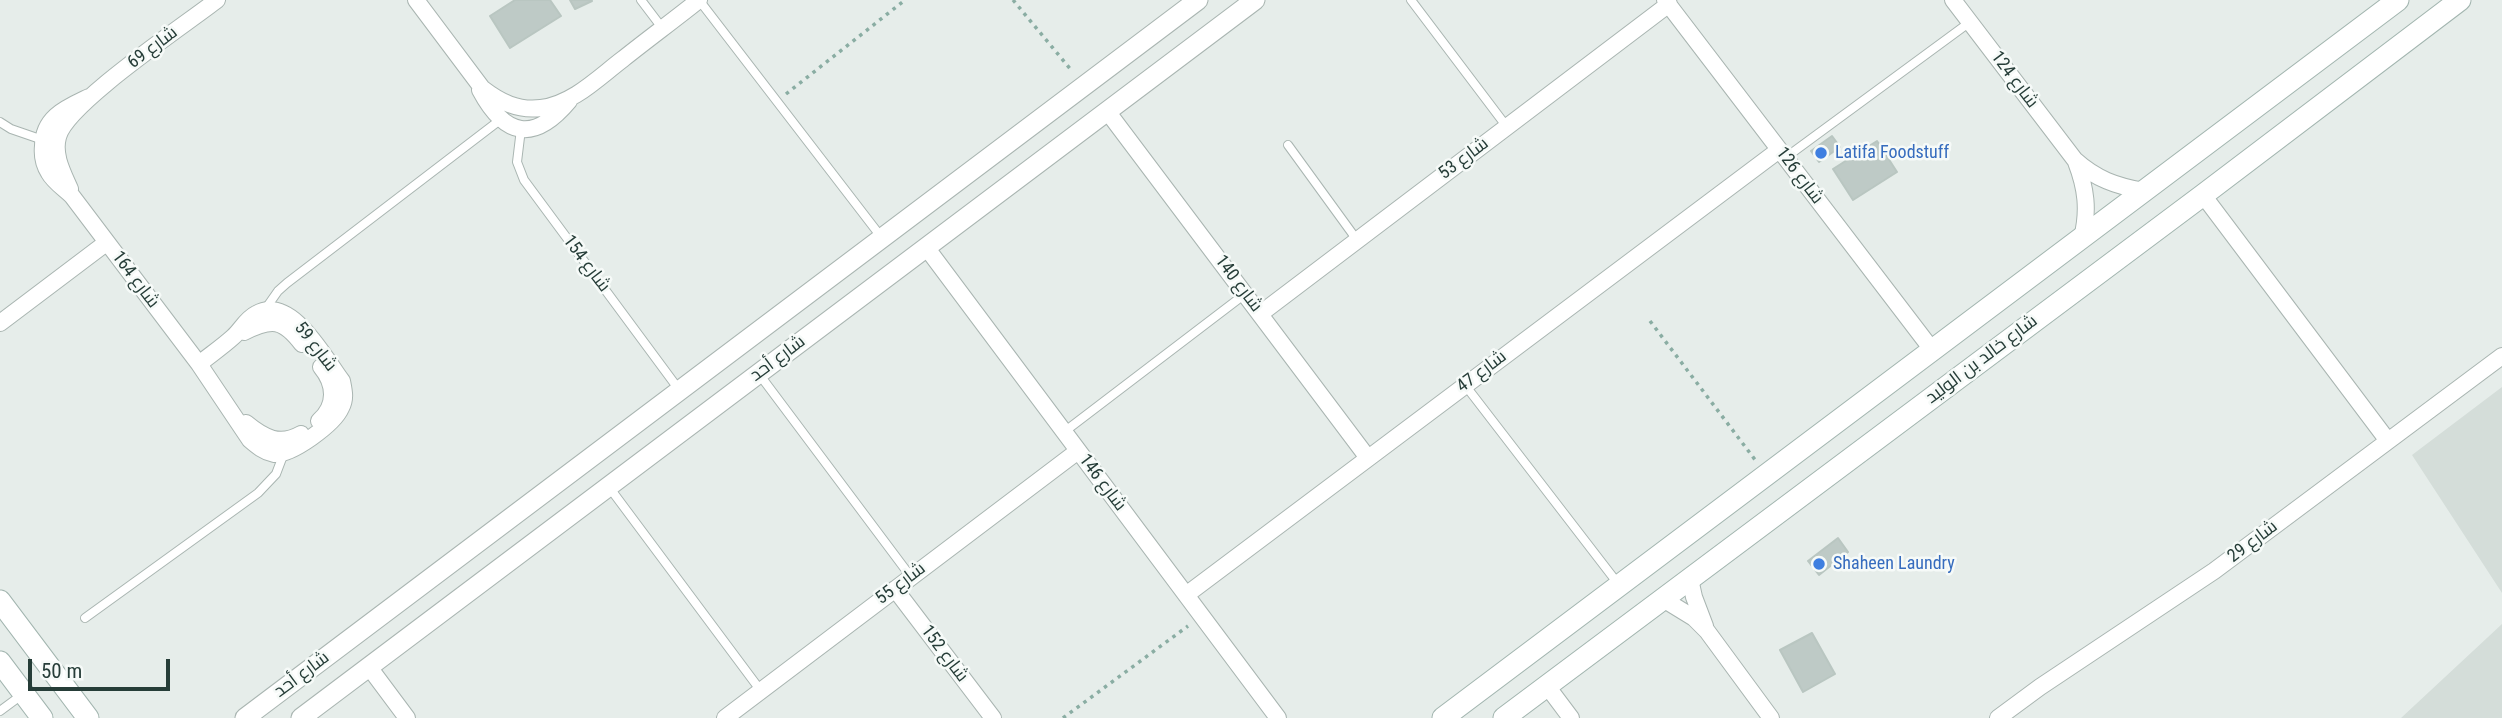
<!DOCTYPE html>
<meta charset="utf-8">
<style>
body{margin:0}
#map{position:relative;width:2502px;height:718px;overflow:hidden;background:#e6edea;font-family:"Roboto Condensed",sans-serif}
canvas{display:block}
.scale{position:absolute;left:28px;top:659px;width:142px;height:32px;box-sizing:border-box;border:4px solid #263d38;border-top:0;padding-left:9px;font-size:21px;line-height:24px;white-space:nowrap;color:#263d38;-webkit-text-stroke:5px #f6faf8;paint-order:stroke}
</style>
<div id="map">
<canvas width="2502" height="718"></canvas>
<div class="scale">50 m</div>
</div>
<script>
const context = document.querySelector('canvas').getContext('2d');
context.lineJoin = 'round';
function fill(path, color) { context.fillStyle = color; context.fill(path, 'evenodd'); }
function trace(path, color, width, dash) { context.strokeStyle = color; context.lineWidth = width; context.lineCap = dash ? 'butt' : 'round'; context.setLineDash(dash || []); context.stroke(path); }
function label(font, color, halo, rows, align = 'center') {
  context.font = font + ' "Roboto Condensed",Cairo,sans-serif'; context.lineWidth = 5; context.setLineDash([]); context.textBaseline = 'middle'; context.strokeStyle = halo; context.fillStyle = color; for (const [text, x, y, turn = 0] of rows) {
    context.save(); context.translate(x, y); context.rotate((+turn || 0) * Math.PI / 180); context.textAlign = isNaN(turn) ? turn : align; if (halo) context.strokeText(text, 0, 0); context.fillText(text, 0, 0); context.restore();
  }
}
fill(new Path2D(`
 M2502,387V593L2412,455Z
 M2502,624V718H2401Z`), '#d4ddd9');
const building = new Path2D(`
 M515,0H550L561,16L510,48L490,16Z
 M570,0H591L592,1L575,9Z
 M1832,136L1840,147L1819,162L1811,151Z
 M1877,141L1897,172L1853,200L1833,169Z
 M1838,538L1848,552L1819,575L1808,561Z
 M1812,633L1835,674L1803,692L1780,650Z`);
fill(building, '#becac6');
trace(building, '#b9c6c1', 2);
const service = new Path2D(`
 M641,0L663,29
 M699,0L882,238
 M1411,0L1507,127
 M0,122L11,129L43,140
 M521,129L517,162L524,180L680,391
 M1288,145L1357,240
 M1785,158L1970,22
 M264,311L278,291L287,283L500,120
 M759,374L911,577
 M1465,385L1619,585
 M1064,432L1245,294
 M609,487L761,691
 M85,618L258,493L276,474L284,453
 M0,711L23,694`);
const minor = new Path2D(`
 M416,0L482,88C500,102 518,111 541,108C573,104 599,77 623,59C648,39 674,20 699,0
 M1665,0L1933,351
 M1953,0L2075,160C2096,179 2116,186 2144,191
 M480,90C505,137 534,143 569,101
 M89,97C66,108 43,117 43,146C42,155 44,165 49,173C54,182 65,189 72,196L199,364L250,440C257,446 264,452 274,454C292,455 334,424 341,408C346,399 344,391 342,381C324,357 291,294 256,314C246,319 241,330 233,337C222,347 210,355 199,364
 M1107,111L1368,458
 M2076,162C2086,188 2089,210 2082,238
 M70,189C63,173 53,155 58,137C66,104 185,25 217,0
 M2203,195L2388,441
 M926,247L1278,718
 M1260,314L1669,4
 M0,323L106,243
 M244,332C272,318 283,319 302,344
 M319,421C337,405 335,384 321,367
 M246,423C264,438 280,446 301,434
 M1690,579L1694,597L1705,626
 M895,589L993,718
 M1186,595L1779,150
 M1663,599L1694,618L1707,631L1771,718
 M369,667L407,718
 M1547,686L1571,718
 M725,718L1078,451
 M1998,718L2040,687L2214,571L2502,356`);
const tertiary = new Path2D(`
 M245,718L1198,0
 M301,718L1255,0`);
const secondary = new Path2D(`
 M0,601L88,718
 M0,662L42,718
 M1443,718L2398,0
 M1504,718L2203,195L2460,0`);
trace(service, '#a9b5b1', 10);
trace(minor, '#a9b5b1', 18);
trace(tertiary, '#a9b5b1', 21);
trace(secondary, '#a2b5af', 23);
trace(new Path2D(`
 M1013,0L1072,71
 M786,94L905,0
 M1650,321L1756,461
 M1063,718L1188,626`), '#8aada3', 3.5, [3.5, 5]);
trace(service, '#fff', 8);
trace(minor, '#fff', 16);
trace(tertiary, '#fff', 19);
trace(secondary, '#fff', 21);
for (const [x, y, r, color] of [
 [1821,153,7,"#3f7fe0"],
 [1819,564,7,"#3f7fe0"]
]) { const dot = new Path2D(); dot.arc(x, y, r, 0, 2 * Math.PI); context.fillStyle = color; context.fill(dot); trace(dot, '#f6faf8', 2.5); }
label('18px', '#263d38', '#f6faf8', [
 ["شارع 69",153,48,-37],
 ["شارع 124",2014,80,53],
 ["شارع 53",1464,159,-37],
 ["شارع 126",1799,176,53],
 ["شارع 154",586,264,53],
 ["شارع 164",135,280,53],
 ["شارع 140",1238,284,53],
 ["شارع 59",315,347,52],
 ["شارع أحد",778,359,-37],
 ["شارع خالد بن الوليد",1982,360,-37],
 ["شارع 47",1482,372,-37],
 ["شارع 146",1102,483,53],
 ["شارع 29",2253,542,-37],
 ["شارع 55",901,584,-37],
 ["شارع 152",944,654,53],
 ["شارع أحد",302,675,-37]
]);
label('18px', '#366cbe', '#f6faf8', [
 ["Latifa Foodstuff",1835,153],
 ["Shaheen Laundry",1833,564]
], 'left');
</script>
